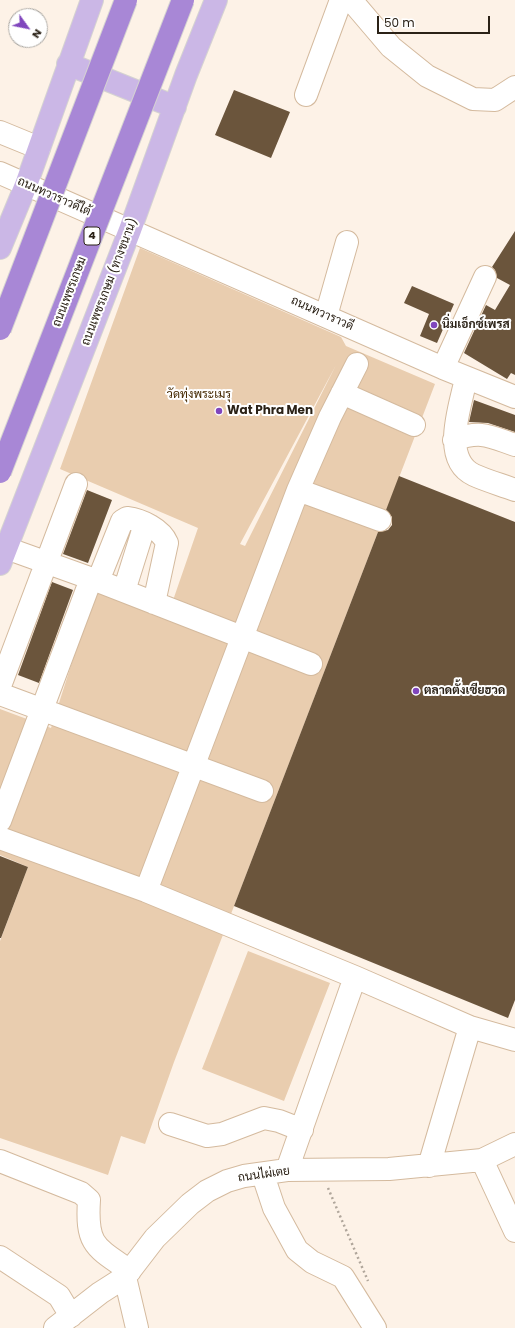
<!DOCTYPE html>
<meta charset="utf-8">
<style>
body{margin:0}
#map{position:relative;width:515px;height:1328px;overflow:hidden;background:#fdf2e7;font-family:Poppins,sans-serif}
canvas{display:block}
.north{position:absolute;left:8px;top:8px;width:40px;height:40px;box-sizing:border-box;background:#fff;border:1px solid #aaa7a2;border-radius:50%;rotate:123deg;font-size:11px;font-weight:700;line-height:16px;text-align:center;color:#2b2217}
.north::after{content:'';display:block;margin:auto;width:14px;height:18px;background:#8046bd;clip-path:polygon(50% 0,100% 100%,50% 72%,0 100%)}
.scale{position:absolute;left:377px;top:16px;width:113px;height:18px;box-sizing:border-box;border:2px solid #2b2217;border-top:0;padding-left:5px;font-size:12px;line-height:14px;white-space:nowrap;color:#2b2217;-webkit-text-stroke:3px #fff;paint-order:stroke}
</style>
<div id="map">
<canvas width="515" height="1328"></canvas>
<div class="north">N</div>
<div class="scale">50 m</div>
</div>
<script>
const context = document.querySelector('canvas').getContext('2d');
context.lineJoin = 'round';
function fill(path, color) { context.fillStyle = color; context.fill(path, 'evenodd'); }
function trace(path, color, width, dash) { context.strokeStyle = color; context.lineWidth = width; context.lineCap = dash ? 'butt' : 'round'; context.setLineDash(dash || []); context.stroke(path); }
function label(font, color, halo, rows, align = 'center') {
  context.font = font + ' Poppins,Sarabun,sans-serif'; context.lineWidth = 4; context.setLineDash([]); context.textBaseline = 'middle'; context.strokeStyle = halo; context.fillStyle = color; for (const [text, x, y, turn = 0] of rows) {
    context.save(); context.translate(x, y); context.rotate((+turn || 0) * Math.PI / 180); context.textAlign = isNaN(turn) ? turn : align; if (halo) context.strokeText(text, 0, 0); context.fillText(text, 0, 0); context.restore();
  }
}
fill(new Path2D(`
 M140,248L341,337L346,346L435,384L174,1062L145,1144L121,1136L108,1175L0,1138V941L28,867L0,855V709L51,728L98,581L170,609L198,528L60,469ZM336,365L245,546L240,544Z
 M248,951L330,983L284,1101L202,1069Z`), '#e9cdaf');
fill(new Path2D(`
 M234,90L290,112L271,158L215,135Z
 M515,231V375L511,373L507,379L464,353L486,305L495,310L510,285L497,278L495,270L492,267Z
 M412,286L454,304L437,343L420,336L429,314L404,303Z
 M474,400L515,415V432L488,423L469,422Z
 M399,476L515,522V1000L508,1018L234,906L378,532L388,530L392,525V517L386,510Z
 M87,490L112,500L88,563L63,554Z
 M52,582L73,590L39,683L18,675Z
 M0,856L28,867L1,938H0Z`), '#6b553c');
const minor = new Path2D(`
 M351,0L391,47L427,76L473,99L495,100L515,87
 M306,95L341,0
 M0,132L39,148
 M0,173L443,368L515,397
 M326,316L347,242
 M443,368L485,277
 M466,378C461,405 440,459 474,475C487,481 502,485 515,490
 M342,393L414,425
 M454,440C481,430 489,436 515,445
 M298,490L380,520
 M6,548L98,581L311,664
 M98,581L122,521L127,518C142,520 161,529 167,543L154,603
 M124,591L145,524
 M0,686L76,484
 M0,694L262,791
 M0,821L91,579
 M0,838L146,891L355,977L470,1027L515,1040
 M146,891L298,490L330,417L357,364
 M170,1124L207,1136L222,1134L264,1118L279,1121L302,1130
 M482,1160L515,1231
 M0,1161L81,1193L89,1200C86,1245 95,1247 130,1271
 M429,1166L470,1027
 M287,1170L355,977
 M263,1175L274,1208L297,1250L312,1262L343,1277L375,1328
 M0,1257L59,1296L71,1316
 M125,1277L137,1328
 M55,1328L100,1293L125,1277L155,1238L190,1204L207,1191L227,1181L244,1176L287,1170L389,1169L482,1160L515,1144`);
const major = new Path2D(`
 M68,64L175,107
 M0,248L26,185L92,0
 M0,564L130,230L186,75L216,0`);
trace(minor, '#d4ba9e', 24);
trace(major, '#d5d3d1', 24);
trace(new Path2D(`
 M328,1188L368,1281`), '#b0a69b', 2.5, [2, 3]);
trace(minor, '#fff', 22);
trace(major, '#cbb7e6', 22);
const highwayBridge = new Path2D(`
 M0,329L126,0
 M0,472L183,0`);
trace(highwayBridge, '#d5d3d1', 24, []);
trace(highwayBridge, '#a887d6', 22);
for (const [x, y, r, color] of [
 [434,325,4,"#8046bd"],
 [219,411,4,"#8046bd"],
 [416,691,4,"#8046bd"]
]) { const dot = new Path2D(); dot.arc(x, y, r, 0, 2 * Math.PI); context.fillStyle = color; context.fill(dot); trace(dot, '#fff', 1.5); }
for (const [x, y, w] of [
 [92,236,16]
]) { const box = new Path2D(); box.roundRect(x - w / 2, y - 9, w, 18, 3); context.fillStyle = '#fff'; context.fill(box); trace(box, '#2b2217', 1); }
label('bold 11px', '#2b2217', null, [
 ["4",92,236]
]);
label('12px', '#2b2217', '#fff', [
 ["ถนนทวาราวดีใต้",54,197,24],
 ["ถนนเพชรเกษม (ทางขนาน)",110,282,-69],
 ["ถนนเพชรเกษม",70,292,-69],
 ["ถนนทวาราวดี",322,314,24],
 ["ถนนไผ่เตย",264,1175,-8]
]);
label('bold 12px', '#2b2217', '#fff', [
 ["นิ่มเอ็กซ์เพรส",442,325],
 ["Wat Phra Men",227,411],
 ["ตลาดตั้งเซียฮวด",424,691]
], 'left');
label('12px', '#442801', '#fff', [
 ["วัดทุ่งพระเมรุ",199,395]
]);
</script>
